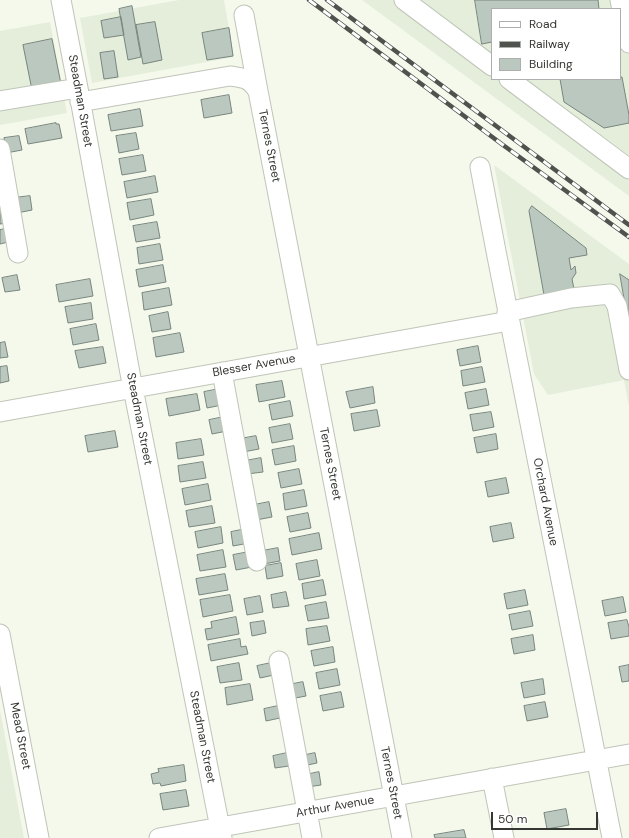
<!DOCTYPE html>
<style>
body{margin:0}
#map{position:relative;width:629px;height:838px;overflow:hidden;background:#f4f9ec;font-family:"DM Sans",sans-serif}
canvas{display:block}
.legend{position:absolute;left:491px;top:8px;width:130px;height:72px;box-sizing:border-box;background:#fff;border:1px solid #aeafad;margin:0;padding:5px 7px;list-style:none;font-size:12px;color:#353732}
.legend li{display:flex;align-items:center;gap:8px;height:20px}
.legend b{width:20px;border:1px solid #aeafad}
.scale{position:absolute;left:491px;top:812px;width:107px;height:18px;box-sizing:border-box;border:2px solid #353732;border-top:0;padding-left:5px;font-size:12px;line-height:14px;white-space:nowrap;color:#353732;-webkit-text-stroke:3px #fff;paint-order:stroke}
</style>
<div id="map">
<canvas width="629" height="838"></canvas>
<ul class="legend">
<li><b style="height:5px;background:#fff"></b>Road</li>
<li><b style="height:5px;background:#50534d"></b>Railway</li>
<li><b style="height:11px;background:#bac8c0"></b>Building</li>
</ul>
<div class="scale">50 m</div>
</div>
<script>
const context = document.querySelector('canvas').getContext('2d');
context.lineJoin = 'round';
function fill(path, color) { context.fillStyle = color; context.fill(path, 'evenodd'); }
function trace(path, color, width, dash) { context.strokeStyle = color; context.lineWidth = width; context.lineCap = dash ? 'butt' : 'round'; context.setLineDash(dash || []); context.stroke(path); }
function label(font, color, halo, rows, align = 'center') {
  context.font = font + ' "DM Sans",sans-serif'; context.lineWidth = 3; context.setLineDash([]); context.textBaseline = 'middle'; context.strokeStyle = halo; context.fillStyle = color; for (const [text, x, y, turn = 0] of rows) {
    context.save(); context.translate(x, y); context.rotate((+turn || 0) * Math.PI / 180); context.textAlign = isNaN(turn) ? turn : align; if (halo) context.strokeText(text, 0, 0); context.fillText(text, 0, 0); context.restore();
  }
}
fill(new Path2D(`
 M179,0H224L234,57L92,83L80,18Z
 M362,0H629V196ZM492,9H620V79H492Z
 M50,22L67,113L0,125V31Z
 M494,165L629,264V406L624,380L548,395L534,374Z
 M0,710L24,838H0Z`), '#e5eedb');
const building = new Path2D(`
 M475,0H598L599,9H492V42L482,44Z
 M132,6L141,57L128,60L119,9Z
 M121,17L124,35L104,38L101,21Z
 M155,22L162,60L143,64L136,25Z
 M229,28L233,56L207,60L202,33Z
 M52,39L61,84L32,90L23,45Z
 M114,51L118,77L104,79L100,53Z
 M620,77H622L629,115V123L604,128L564,102L560,79H620Z
 M229,95L232,113L204,118L201,100Z
 M140,109L143,126L111,131L108,115Z
 M56,123V124H59L62,138L28,144L25,129Z
 M136,133L139,149L119,153L116,136Z
 M19,136L22,150L6,153L4,138Z
 M143,155L146,171L122,175L119,159Z
 M155,176L158,192L127,198L124,182Z
 M30,196L32,210L17,213L14,198Z
 M151,199L154,215L130,220L127,203Z
 M532,206L586,248L587,255L569,258L571,270L575,266L576,273L572,279L574,289L544,295L529,211Z
 M5,210L7,223L0,224V211Z
 M157,222L160,238L136,242L133,226Z
 M5,229L8,242L0,244V230Z
 M160,244L163,260L139,264L137,248Z
 M163,265L166,282L139,287L136,270Z
 M620,274L629,280V327Z
 M17,275L20,290L5,292L2,278Z
 M90,279L93,296L59,302L56,285Z
 M169,288L172,305L144,310L142,293Z
 M91,303L93,319L68,323L65,307Z
 M168,312L171,329L152,332L149,316Z
 M96,324L99,340L73,345L70,329Z
 M180,333L184,352L156,357L153,338Z
 M5,342L8,357L0,358V343Z
 M478,346L481,362L460,366L457,350Z
 M103,347L106,363L79,368L75,351Z
 M7,366L9,381L0,383V367Z
 M482,367L485,382L463,386L461,371Z
 M282,381L285,397L259,402L256,385Z
 M373,387L375,403L350,408L346,392Z
 M219,389L222,405L207,408L204,392Z
 M486,389L489,405L468,409L465,393Z
 M197,394L200,410L169,416L166,399Z
 M290,401L293,416L272,420L269,405Z
 M377,410L380,426L354,431L351,414Z
 M491,412L494,427L473,431L470,415Z
 M224,417L227,431L212,434L209,420Z
 M290,424L293,439L272,443L269,428Z
 M115,431L118,447L88,452L85,436Z
 M496,434L498,449L477,453L474,438Z
 M256,436L259,449L243,452L240,439Z
 M201,439L204,455L178,459L176,443Z
 M294,446L296,461L275,465L272,450Z
 M261,458L263,472L247,474L245,461Z
 M203,462L206,478L180,482L178,466Z
 M299,469L302,484L281,488L278,473Z
 M506,478L509,493L488,497L485,482Z
 M208,484L211,500L185,505L182,489Z
 M304,490L307,506L285,510L283,494Z
 M269,502L272,517L256,520L254,505Z
 M212,506L215,523L189,527L186,511Z
 M308,513L311,528L290,532L287,517Z
 M511,523L514,538L493,542L490,527Z
 M221,527L223,543L198,548L195,532Z
 M246,529L249,543L233,546L231,532Z
 M319,533L322,549L292,555L289,539Z
 M278,548L280,561L264,564L262,551Z
 M223,550L226,567L200,571L197,555Z
 M249,552L252,567L236,570L233,555Z
 M317,560L320,576L299,580L296,564Z
 M281,563L283,576L267,579L265,566Z
 M225,574L228,590L199,595L196,579Z
 M323,580L326,595L304,599L302,584Z
 M525,590L528,605L507,609L504,594Z
 M286,592L289,606L273,608L271,595Z
 M230,595L233,611L203,617L200,600Z
 M260,596L263,612L247,615L244,599Z
 M623,597L626,612L605,616L602,601Z
 M326,602L329,618L308,621L305,606Z
 M530,611L533,626L512,630L509,615Z
 M236,617L239,634L207,640L205,629L212,628L211,622Z
 M627,620L629,627V636L611,639L608,623Z
 M264,621L266,633L252,636L250,623Z
 M327,626L330,641L308,645L306,629Z
 M533,635L535,650L514,654L511,639Z
 M240,639L241,647L246,646L248,654L211,661L208,645Z
 M333,647L335,662L314,666L311,651Z
 M239,663L242,680L220,683L217,667Z
 M271,663L274,675L260,678L257,666Z
 M629,665V681L622,682L619,667Z
 M337,669L340,685L319,689L316,673Z
 M543,679L545,694L524,698L521,683Z
 M303,682L306,696L290,699L288,685Z
 M250,684L253,700L227,705L225,688Z
 M341,692L344,707L323,711L320,696Z
 M545,702L548,717L527,721L524,706Z
 M278,706L280,718L266,721L264,709Z
 M287,753L289,766L275,768L273,756Z
 M315,753L317,763L303,766L301,756Z
 M184,765L186,781L161,786L160,783L153,784L151,774L159,772L158,769Z
 M319,772L321,785L307,787L305,775Z
 M186,790L189,806L163,810L160,794Z
 M566,809L569,825L547,829L544,813Z
 M464,830L466,838H435L434,835Z`);
fill(building, '#bac8c0');
trace(building, '#79867e', 1);
const minor = new Path2D(`
 M61,0L78,88L130,373L222,838
 M404,0L492,66
 M620,0L629,43
 M244,15L258,91
 M509,79L629,169
 M0,101L78,88
 M80,102L230,76C245,78 249,78 258,91L402,838
 M0,149L18,253
 M480,167C522,391 569,614 612,838
 M507,312L571,298L610,294L617,306L629,370
 M222,372L257,561
 M0,412L509,321
 M0,634L39,838
 M279,661L312,838
 M492,778L504,838
 M159,838L629,754`);
trace(minor, '#bfc5b8', 21);
trace(minor, '#fff', 19);
const rail = new Path2D(`
 M309,0L503,145L629,237
 M327,0L629,225`);
trace(rail, '#50534d', 4.5);
trace(rail, '#fff', 3, [9]);
label('12px', '#353732', '#fff', [
 ["Steadman Street",80,101,80],
 ["Ternes Street",269,146,79],
 ["Blesser Avenue",254,366,-10],
 ["Steadman Street",139,419,79],
 ["Ternes Street",330,464,79],
 ["Orchard Avenue",545,502,79],
 ["Mead Street",20,736,79],
 ["Steadman Street",202,737,79],
 ["Ternes Street",391,783,79],
 ["Arthur Avenue",335,807,-10]
]);
</script>
